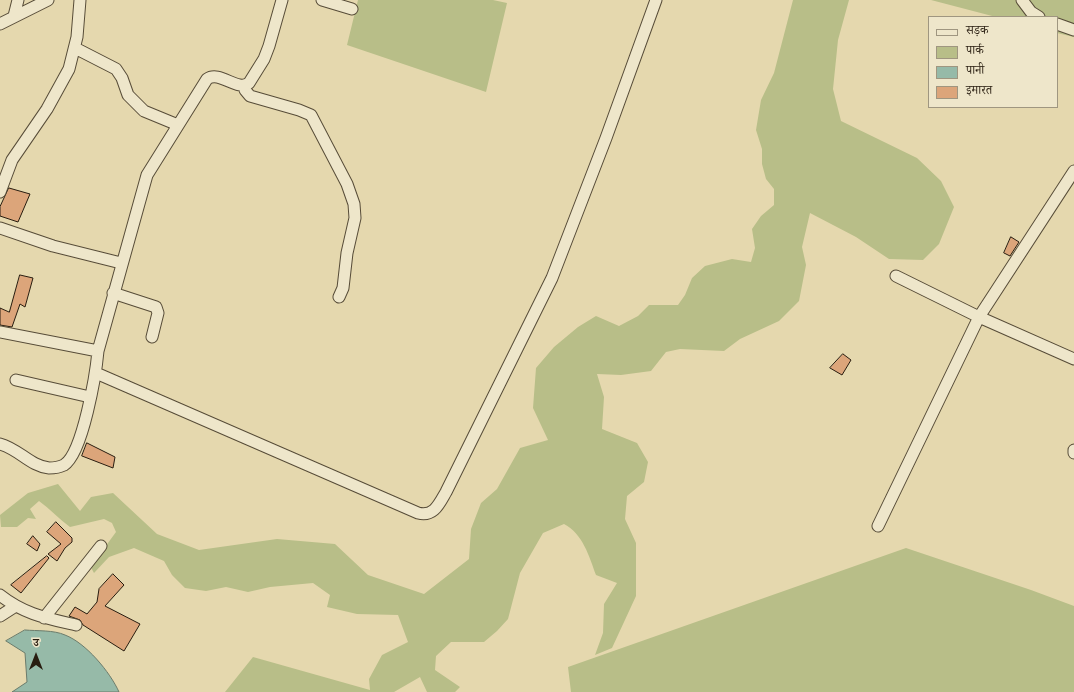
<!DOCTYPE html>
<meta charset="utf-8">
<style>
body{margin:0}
#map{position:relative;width:1074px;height:692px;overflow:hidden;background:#e5d8ae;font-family:Vollkorn,"Noto Serif Devanagari",serif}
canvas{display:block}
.legend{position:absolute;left:928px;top:16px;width:130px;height:92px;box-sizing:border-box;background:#eee6ca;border:1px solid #9f9680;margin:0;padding:5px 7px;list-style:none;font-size:12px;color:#281d10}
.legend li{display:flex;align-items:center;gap:8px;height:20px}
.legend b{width:20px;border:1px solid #9f9680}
.north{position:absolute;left:16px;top:636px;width:40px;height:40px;-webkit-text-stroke:3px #eee6ca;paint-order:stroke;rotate:0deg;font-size:11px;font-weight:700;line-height:16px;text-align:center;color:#281d10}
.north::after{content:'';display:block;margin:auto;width:14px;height:18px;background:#281d10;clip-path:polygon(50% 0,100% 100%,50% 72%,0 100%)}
</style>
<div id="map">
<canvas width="1074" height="692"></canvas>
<ul class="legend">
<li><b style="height:5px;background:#eee6ca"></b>सड़क</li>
<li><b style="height:11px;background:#b8be88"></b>पार्क</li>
<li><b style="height:11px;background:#96baa8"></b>पानी</li>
<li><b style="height:11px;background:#dca57a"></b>इमारत</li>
</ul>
<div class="north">उ</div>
</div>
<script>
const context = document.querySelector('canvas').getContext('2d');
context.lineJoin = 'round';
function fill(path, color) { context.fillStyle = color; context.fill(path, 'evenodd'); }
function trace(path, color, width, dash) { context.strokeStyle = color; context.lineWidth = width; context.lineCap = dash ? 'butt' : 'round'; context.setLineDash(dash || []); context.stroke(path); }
fill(new Path2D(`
 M358,0H493L507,3L486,92L347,45Z
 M793,0H849L838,40L833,89L841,121L917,158L941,181L954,207L939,244L923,260L889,259L856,237L810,213L802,247L806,265L799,301L779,321L740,339L724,351L680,349L666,352L651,371L621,375L597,374L604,397L602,429L637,443L648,462L644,482L627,496L625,519L636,543V596L612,648L595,655L603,633L604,604L617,583L596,575C589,556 583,534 564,524L543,533L520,573L508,619L497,631L484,642H451L436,656L435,670L460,687L455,692H427L420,677L394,692H225L253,657L370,690L369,679L382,655L408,642L398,615L357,614L327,607L330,595L313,583L270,587L248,592L226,587L206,591L185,588L172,575L164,561L134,548L109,557L94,573L88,562L105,547L116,532L112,523L104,519L70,527C59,519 50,509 39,501L30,509L36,519L28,518L17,527H1L0,515L28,493L58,484L80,511L91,497L113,493L157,534L199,550L277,539L335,544L368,575L424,594L469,559L471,529L481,503L497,489L520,448L548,440L533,408L536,368L554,347L578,327L596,316L619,326L638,316L649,305H678L685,295L692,278L705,266L732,259L751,262L755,248L752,229L761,216L774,205V189L766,179L762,164V149L756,130L761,100L774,73Z
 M931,0H1074V37L1057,33V17H996Z
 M906,548L1031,590L1074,606V692H571L568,667Z`), '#b8be88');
const water = new Path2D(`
 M25,630C37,631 54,630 65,635C86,643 110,672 119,692H12L27,682L25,653L6,641Z`);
fill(water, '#96baa8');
trace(water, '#6a7b6b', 1);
const building = new Path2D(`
 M9,188L30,194L18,222L0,216V207Z
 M1011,237L1019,242L1010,256L1004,253Z
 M20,275L33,278L25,307L20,304L12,327L0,325V308L9,312Z
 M843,354L851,360L842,375L830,368Z
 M87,443L115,457L113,468L82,456Z
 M56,522L72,538V542L65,548L57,561L48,554L61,544L47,532Z
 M33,536L40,544L37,551L27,544Z
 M47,556L49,558L21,593L11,585Z
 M113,574L124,585L105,606L140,624L124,651L83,625L80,620L69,616L75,607L87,614L97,602L99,589Z`);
fill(building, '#dca57a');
trace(building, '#281d10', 1);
const minor = new Path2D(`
 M322,0L352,9
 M1022,0L1031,12L1039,17
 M14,16L18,0
 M0,24L48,0
 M1057,24L1074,30
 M75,48L116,69L122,78L128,95L144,111L178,125
 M246,85L245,90L250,96L299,110L311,115L347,184L354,204L355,218L347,253L343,288L339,297
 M0,192L12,160L47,109L69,69L77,37L80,0
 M0,228L53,246L121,263
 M896,276L979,317L1074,359
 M113,293L156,307L158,313L152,337
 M0,332L98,351
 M96,373L418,513C434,517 439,504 446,492L552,278L606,138L656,0
 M16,380L90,397
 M0,444C19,449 30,466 49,468C54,468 60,467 64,465C83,453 96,373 98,351L147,175L207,79C220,70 237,92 249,83L264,59L269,46L282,0
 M1074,450V453
 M878,526L979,317L1074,171
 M0,595C24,614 46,618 76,625
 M0,616L14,607
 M44,618L101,546`);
trace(minor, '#574c38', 13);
trace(minor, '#eee6ca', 11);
</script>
